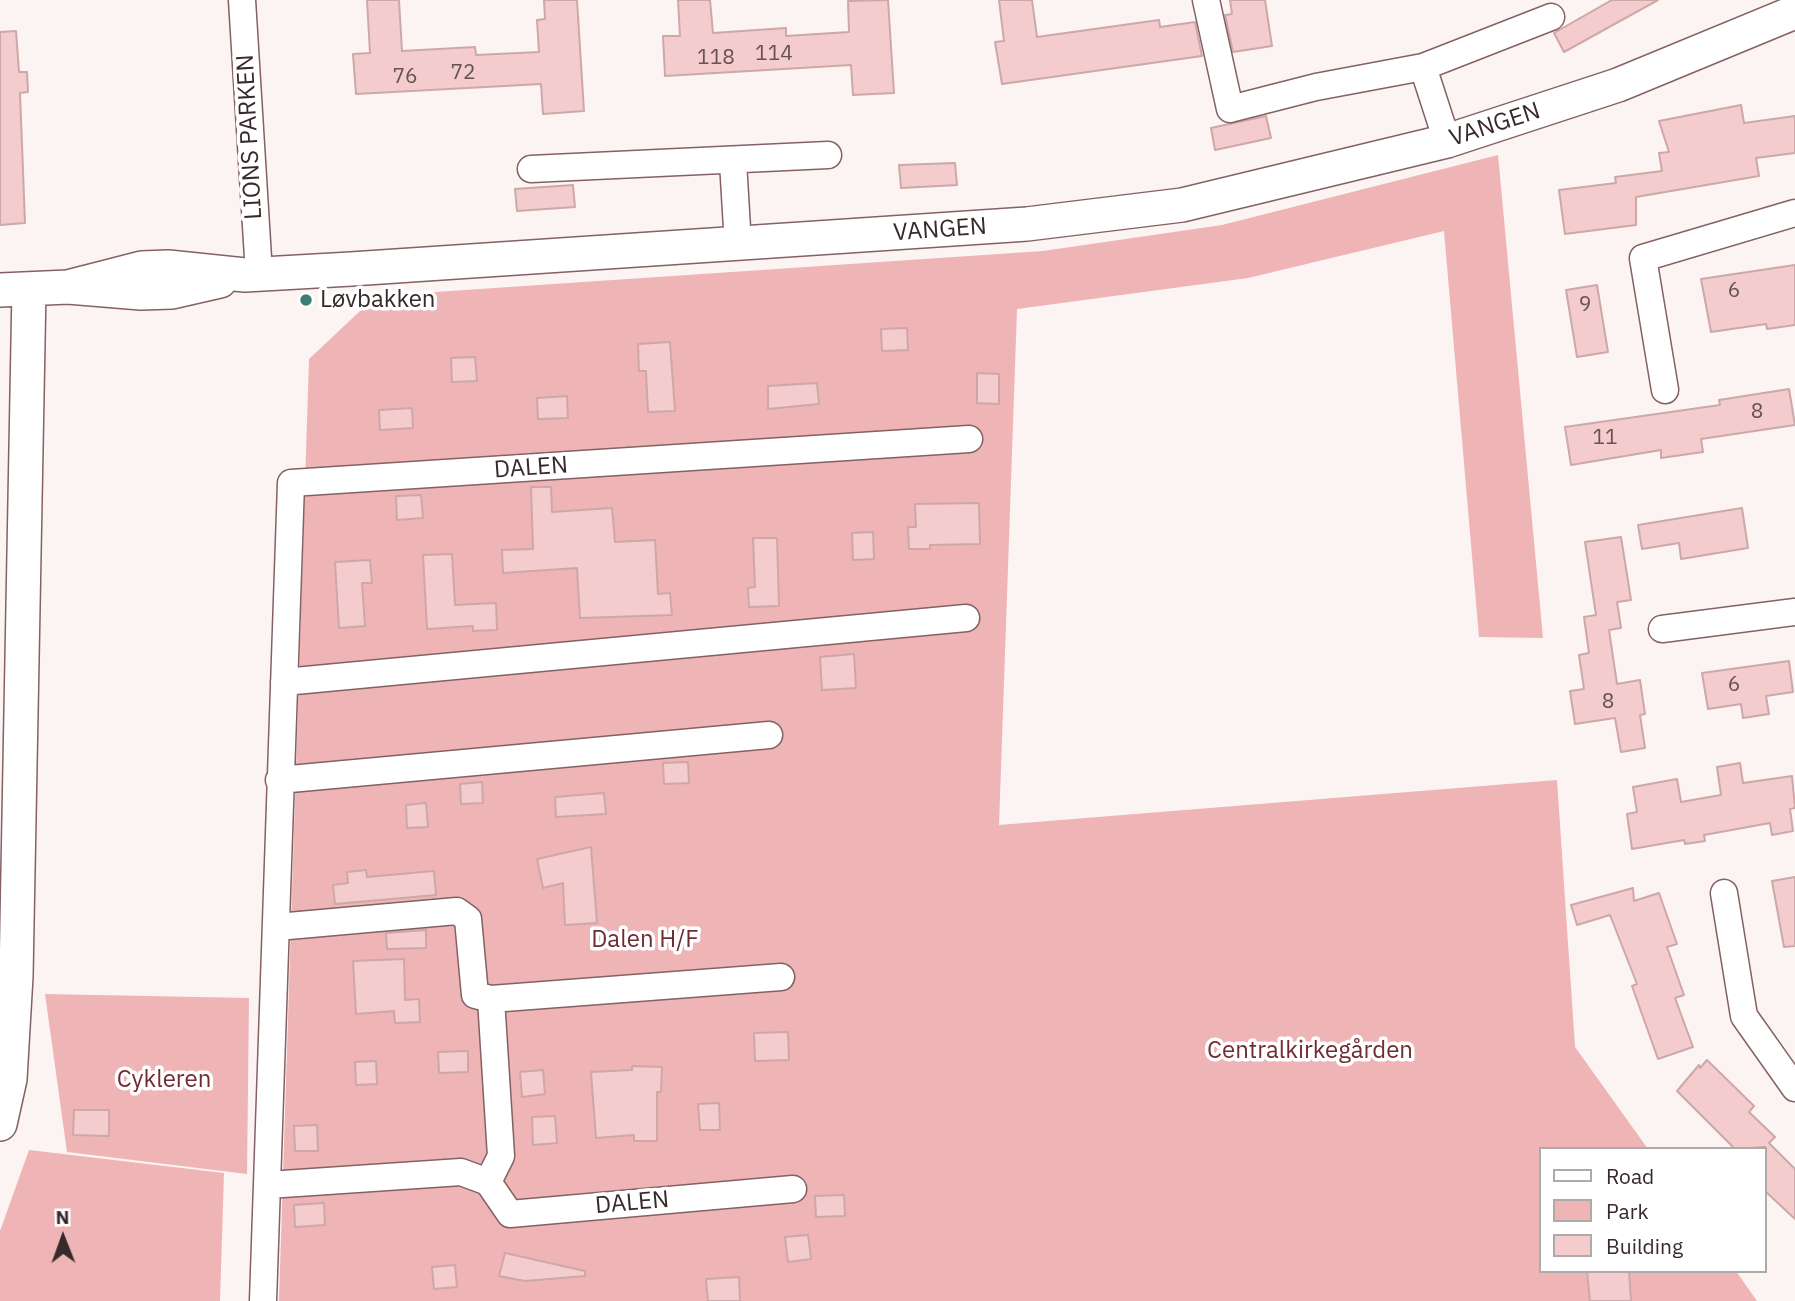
<!DOCTYPE html>
<meta charset="utf-8">
<style>
body{margin:0}
#map{position:relative;width:1795px;height:1301px;overflow:hidden;background:#fcf3f3;font-family:"IBM Plex Sans",sans-serif}
canvas{display:block}
.legend{position:absolute;left:1539px;top:1147px;width:228px;height:126px;box-sizing:border-box;background:#fff;border:2px solid #afa9aa;margin:0;padding:9px 12px;list-style:none;font-size:21px;color:#38292a}
.legend li{display:flex;align-items:center;gap:14px;height:35px}
.legend b{width:35px;border:2px solid #afa9aa}
.north{position:absolute;left:28px;top:1203px;width:70px;height:70px;-webkit-text-stroke:5px #fff;paint-order:stroke;rotate:359deg;font-size:19px;font-weight:700;line-height:28px;text-align:center;color:#38292a}
.north::after{content:'';display:block;margin:auto;width:24px;height:32px;background:#38292a;clip-path:polygon(50% 0,100% 100%,50% 72%,0 100%)}
</style>
<div id="map">
<canvas width="1795" height="1301"></canvas>
<ul class="legend">
<li><b style="height:9px;background:#fff"></b>Road</li>
<li><b style="height:19px;background:#eeb4b6"></b>Park</li>
<li><b style="height:19px;background:#f4cccd"></b>Building</li>
</ul>
<div class="north">N</div>
</div>
<script>
const context = document.querySelector('canvas').getContext('2d');
context.lineJoin = 'round';
function fill(path, color) { context.fillStyle = color; context.fill(path, 'evenodd'); }
function trace(path, color, width, dash) { context.strokeStyle = color; context.lineWidth = width; context.lineCap = dash ? 'butt' : 'round'; context.setLineDash(dash || []); context.stroke(path); }
function label(font, color, halo, rows, align = 'center') {
  context.font = font + ' "IBM Plex Sans",sans-serif'; context.lineWidth = 7; context.setLineDash([]); context.textBaseline = 'middle'; context.strokeStyle = halo; context.fillStyle = color; for (const [text, x, y, turn = 0] of rows) {
    context.save(); context.translate(x, y); context.rotate((+turn || 0) * Math.PI / 180); context.textAlign = isNaN(turn) ? turn : align; if (halo) context.strokeText(text, 0, 0); context.fillText(text, 0, 0); context.restore();
  }
}
fill(new Path2D(`
 M1498,155L1543,638L1479,637L1444,231L1248,278L1017,309L999,825L1557,780L1575,1047L1648,1149H1541V1271H1736L1757,1301H279L309,359L376,296L1043,251L1222,225Z
 M45,994L249,998L247,1174L67,1152Z
 M29,1150L224,1173L220,1301H0V1231Z`), '#eeb4b6');
const building = new Path2D(`
 M367,0H399L402,51L475,47L476,55L539,52L537,20L545,19L544,0H577L584,111L543,114L541,84L356,94L353,54L370,53Z
 M678,0H710L713,33L786,28V36L849,32L848,1L888,0L894,93L853,95L851,65L665,76L663,36H680Z
 M999,0H1032L1037,37L1159,20L1160,27L1195,22L1202,56L1002,84L995,42L1004,41Z
 M1230,0H1265L1272,46L1233,52L1225,15L1232,14Z
 M1612,0H1658L1564,52L1554,33Z
 M16,31L19,72H27L28,92L20,93L25,223L0,225V32Z
 M1741,105L1744,123L1795,116V153L1756,158L1759,176L1636,197V225L1565,234L1559,190L1616,183L1615,177L1662,171L1659,153L1669,152L1659,121Z
 M1266,116L1271,138L1215,150L1211,128Z
 M955,163L957,185L901,188L899,165Z
 M573,185L575,207L517,211L515,189Z
 M1795,265V325L1767,329L1766,324L1711,332L1701,279Z
 M1597,285L1608,352L1577,357L1566,290Z
 M907,328L908,350L882,351L881,329Z
 M670,342L675,411L648,412L646,371H639L638,344Z
 M475,357L477,381L452,382L451,358Z
 M977,373L999,374V404L977,403Z
 M817,383L819,404L768,409V386Z
 M1789,389L1795,425L1701,439L1703,452L1661,458V450L1571,465L1565,427L1720,405L1719,400Z
 M567,396L568,418L538,419L537,398Z
 M412,408L413,428L380,430L379,410Z
 M531,487H551L552,512L612,508L615,542L655,540L658,594L670,593L672,615L580,618L577,568L503,573L502,550L533,549Z
 M421,495L423,518L397,520L396,496Z
 M979,503L980,544L930,545V549H909L908,527H916L915,504Z
 M1742,508L1748,548L1681,559L1679,543L1642,549L1638,525Z
 M873,532L874,559L853,560L852,533Z
 M1621,537L1631,600L1617,602L1621,628L1609,630L1617,684L1640,680L1645,714L1640,715L1645,748L1621,752L1615,718L1575,724L1570,691L1584,689L1579,655L1589,653L1584,617L1596,615L1585,542Z
 M753,538H777L779,606L749,607L748,588L755,587Z
 M452,554L455,605L496,603L497,630L473,631V626L427,629L423,555Z
 M370,560L372,583H362L365,626L339,628L335,562Z
 M854,654L856,688L822,690L820,657Z
 M1789,661L1793,692L1766,696L1769,714L1743,718L1741,704L1708,709L1702,673Z
 M688,762L689,783L664,784L663,763Z
 M1740,763L1743,783L1792,776L1795,808L1790,809L1793,831L1772,835L1770,823L1704,835L1705,841L1685,844L1684,840L1632,849L1627,814L1637,812L1633,787L1677,779L1681,802L1721,795L1717,767Z
 M482,782L483,803L461,804L460,784Z
 M604,793L606,814L556,817L555,797Z
 M426,803L428,827L407,828L406,805Z
 M591,847L597,923L565,925L563,883L543,888L537,859Z
 M366,870L367,877L434,871L436,895L335,904L333,885L348,883L347,872Z
 M1795,877V946L1784,947L1772,881Z
 M1633,888L1634,901L1659,893L1677,944L1667,947L1684,995L1675,998L1693,1047L1658,1059L1632,986L1637,984L1610,915L1577,925L1571,905Z
 M426,930V948L387,949L386,933Z
 M404,959L405,1000L419,999L420,1022L395,1023L394,1011L356,1014L353,961Z
 M788,1032L789,1060L755,1061L754,1033Z
 M468,1051V1072L439,1073L438,1052Z
 M1707,1060L1754,1106L1749,1112L1775,1137L1769,1143L1795,1169V1219L1765,1191V1147L1735,1149L1677,1091L1699,1065L1700,1068Z
 M376,1061L377,1084L356,1085L355,1062Z
 M632,1066L662,1067L661,1092H657V1141H634V1135L596,1138L591,1072L632,1070Z
 M543,1070L545,1094L522,1097L520,1072Z
 M719,1103L720,1130H700L698,1104Z
 M74,1110H109V1136L73,1135Z
 M555,1116L557,1143L533,1145L532,1117Z
 M317,1125L318,1151H295L294,1126Z
 M844,1195L845,1216L816,1217L815,1196Z
 M324,1203L325,1225L295,1227L294,1205Z
 M808,1235L811,1259L788,1262L785,1237Z
 M505,1253L585,1271V1276L525,1281L499,1276Z
 M455,1265L457,1287L434,1289L432,1267Z
 M1587,1271H1629L1631,1301H1590Z
 M739,1277L740,1301H708L706,1279Z`);
fill(building, '#f4cccd');
trace(building, '#cea7a8', 2);
const minor = new Path2D(`
 M242,0L259,274
 M1206,0L1230,109L1316,87L1423,67L1551,17
 M1423,67L1447,141
 M733,162L738,245
 M531,169L828,155
 M1665,390L1643,258L1795,213
 M1662,629L1795,612
 M284,682L966,618
 M279,780L769,735
 M1724,893L1744,1016L1795,1088
 M277,927L457,911L468,919L475,995L491,999L781,977
 M491,999L501,1156L488,1182L510,1214L793,1189
 M268,1185L461,1172L488,1182
 M263,1301L291,483L969,439`);
const tertiary = new Path2D(`
 M68,287L142,268L168,267L245,275L351,269L1027,224L1182,205L1447,141L1618,85L1795,12
 M0,290L68,287L141,293L172,292L220,281
 M0,1124L10,1079L16,976L29,289`);
trace(minor, '#846162', 29);
trace(tertiary, '#846162', 36);
trace(minor, '#fff', 26);
trace(tertiary, '#fff', 33);
for (const [x, y, r, color] of [
 [306,300,7,"#3a7f74"]
]) { const dot = new Path2D(); dot.arc(x, y, r, 0, 2 * Math.PI); context.fillStyle = color; context.fill(dot); trace(dot, '#fff', 2.5); }
label('21px', '#675253', null, [
 ["114",774,54],
 ["118",716,58],
 ["72",463,73],
 ["76",405,77],
 ["6",1734,291],
 ["9",1585,305],
 ["8",1757,412],
 ["11",1605,438],
 ["6",1734,685],
 ["8",1608,702]
]);
label('24px', '#38292a', '#fff', [
 ["VANGEN",1495,125,-18],
 ["LIONS PARKEN",250,137,-93],
 ["VANGEN",940,230,-4],
 ["DALEN",531,468,-4],
 ["DALEN",632,1203,-5]
]);
label('24px', '#38292a', '#fff', [
 ["Løvbakken",320,300]
], 'left');
label('24px', '#702c33', '#fff', [
 ["Dalen H/F",645,940],
 ["Centralkirkegården",1310,1051],
 ["Cykleren",164,1080]
]);
</script>
